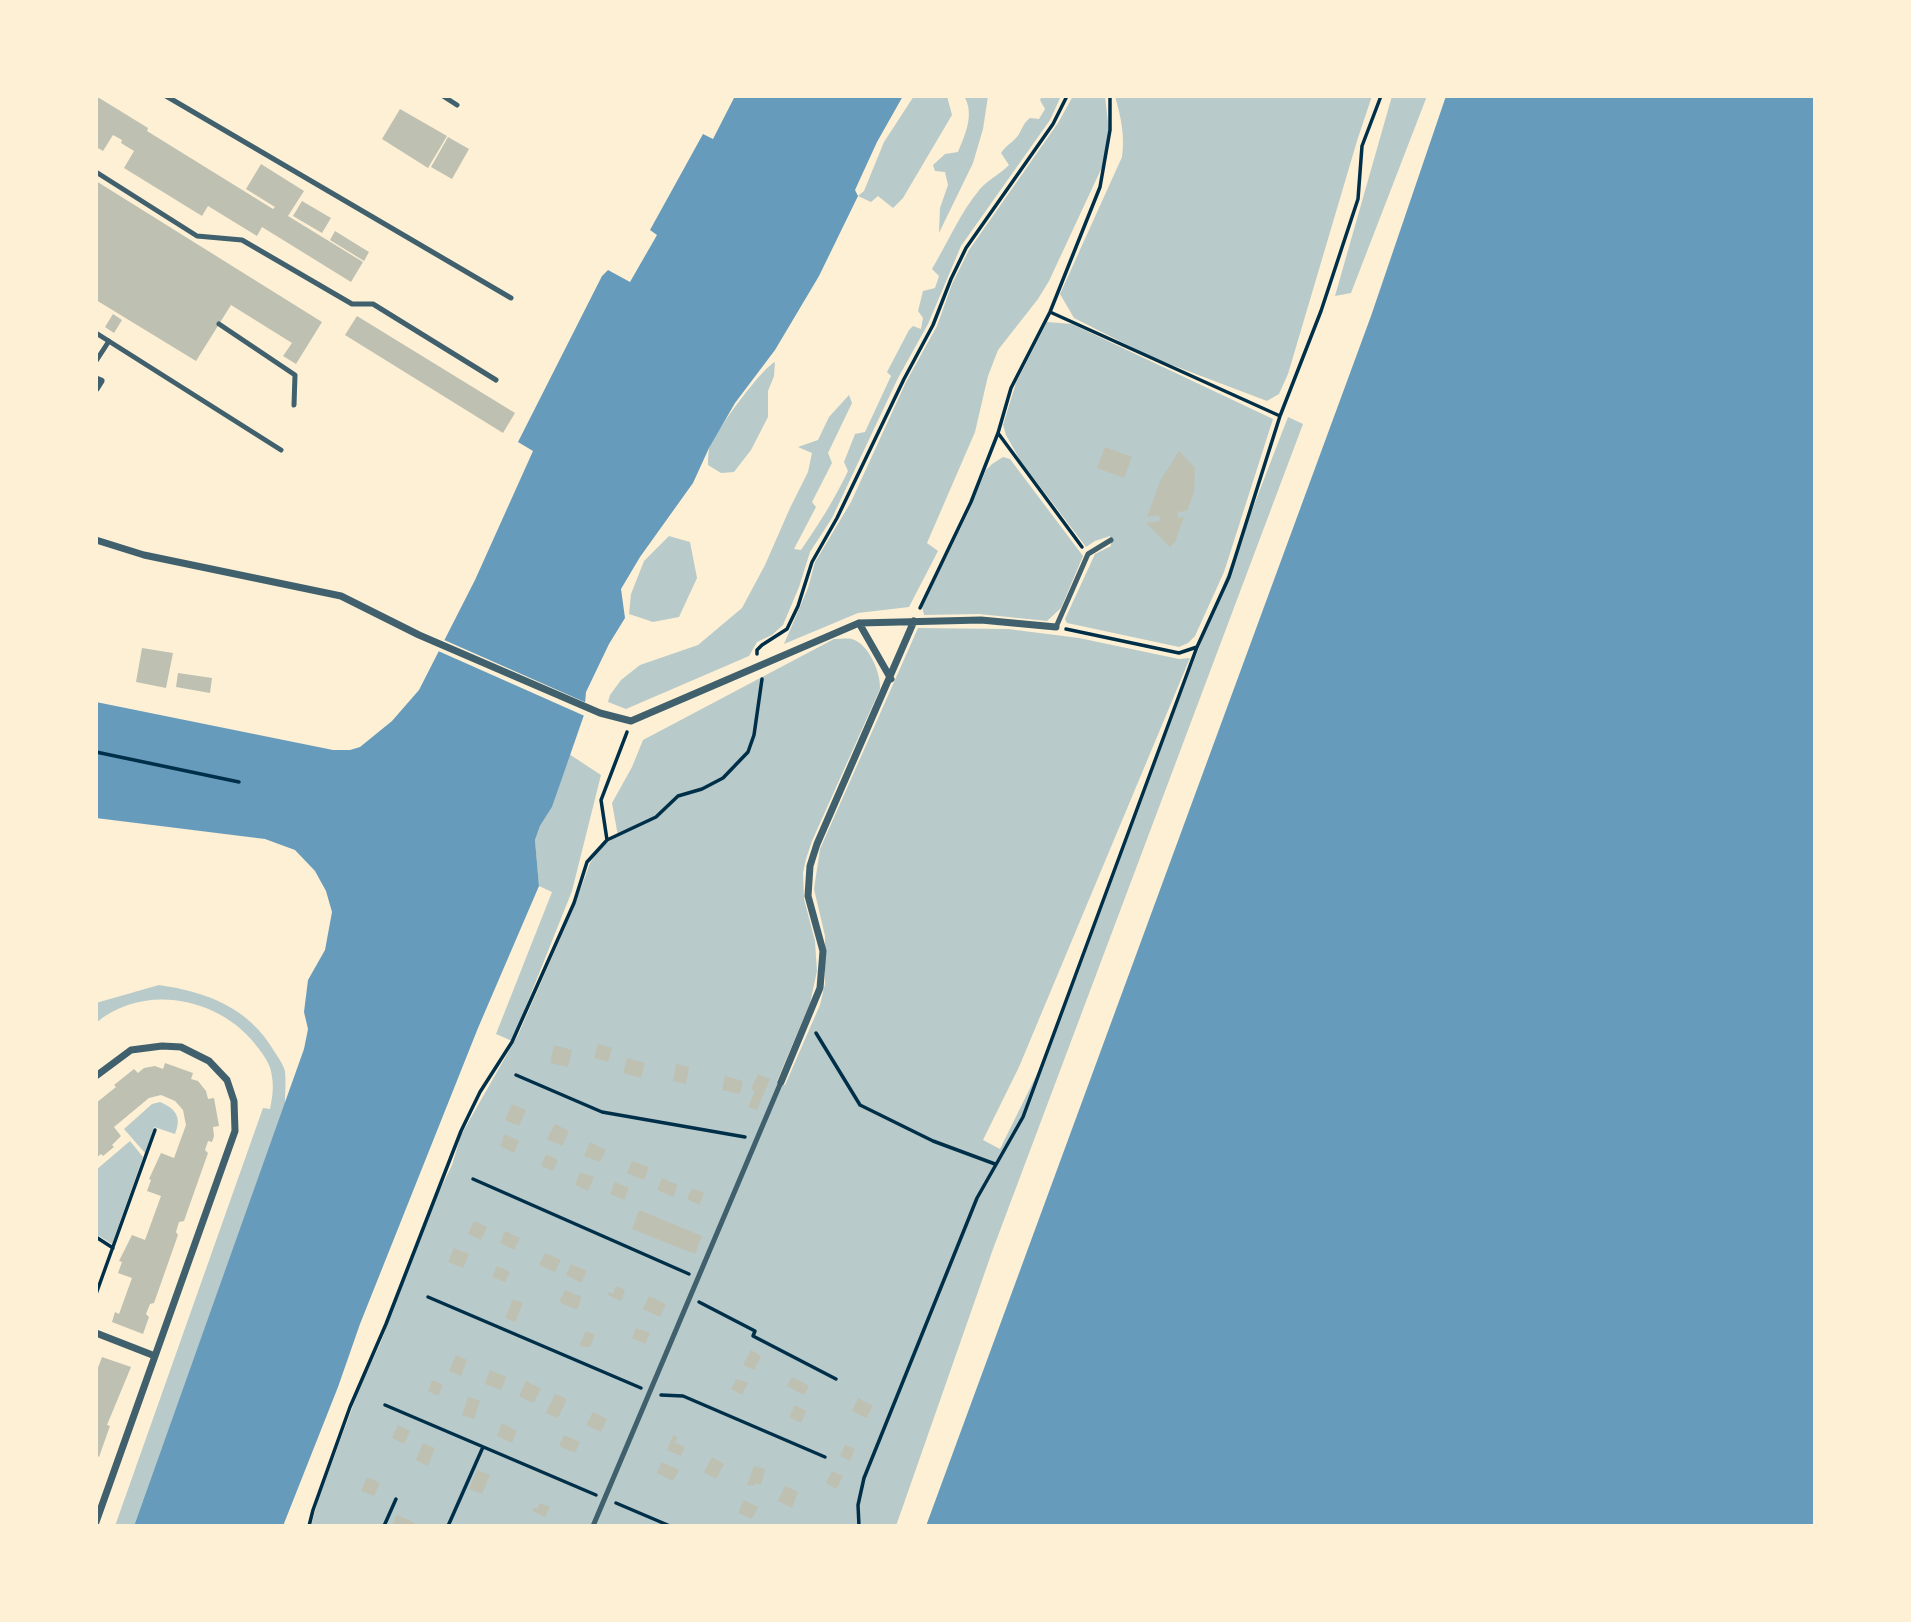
<!DOCTYPE html>
<style>
body{margin:0}
#map{position:relative;width:1911px;height:1622px;overflow:hidden;background:#fdf0d5;font-family:Inter,sans-serif}
canvas{display:block}
.frame{position:absolute;inset:0;border:98px solid #fdf0d5;pointer-events:none}
</style>
<div id="map">
<canvas width="1911" height="1622"></canvas>
<div class="frame"></div>
</div>
<script>
const context = document.querySelector('canvas').getContext('2d');
context.lineJoin = 'round';
function fill(path, color) { context.fillStyle = color; context.fill(path, 'evenodd'); }
function trace(path, color, width, dash) { context.strokeStyle = color; context.lineWidth = width; context.lineCap = dash ? 'butt' : 'round'; context.setLineDash(dash || []); context.stroke(path); }
fill(new Path2D(`
 M914,96H947L952,115L903,198L893,208L878,196L871,202L858,196L864,191L884,142Z
 M964,96H988L983,129L973,163L939,233L940,208L948,185L945,172L935,171L933,165L945,154L958,152C965,135 975,114 964,96Z
 M1042,96H1061L1050,120L961,246L928,324L898,378L832,518L810,552L799,587L783,625L772,635L757,642L749,656L626,709L608,702L610,695L621,680L640,665L698,645L742,608L765,565L790,508L808,472L812,453L798,447L818,440L829,417L849,395L852,403L828,453L832,463L812,502L816,507L794,549L801,550C819,524 834,500 848,471L844,462L855,434L865,432L891,376L887,372L909,330L913,326L921,329L923,318L918,311L923,291L935,288L939,276L932,269C948,242 960,213 980,189C989,179 1000,174 1009,165L1001,153C1006,145 1014,142 1019,134C1023,127 1023,124 1030,118L1039,119L1045,109L1040,100Z
 M1073,96H1105L1110,141L1103,165L1049,281L1038,299L998,350L988,376L975,432L927,543L938,551L909,607L858,613L784,644L808,588L815,562L851,502L906,382L937,326L952,284L969,250L1058,123Z
 M1115,96H1372L1357,141L1288,374L1279,394L1267,401L1151,357L1074,318L1060,294L1122,157C1125,135 1121,118 1115,96Z
 M1392,96H1427L1351,293L1335,296Z
 M1047,322L1072,324L1273,419L1224,572L1195,636L1188,643L1179,647L1067,623L1065,619L1095,554L1111,546L1110,536L1095,541L1086,547L1020,460L1006,435L1003,425L1016,383Z
 M775,362L774,376L768,391V417L751,450L734,472L721,473L708,465C708,460 708,454 709,449C714,433 761,369 775,362Z
 M1288,417L1303,424L993,1249L896,1526H311L318,1500L360,1387L380,1344L434,1202L452,1165L461,1135L518,1035L574,907L590,863L602,845L618,836L612,803L632,767L643,740L834,639C839,639 847,638 852,639C869,644 881,673 880,689L812,841L806,859L803,873L804,899L815,941L817,971L810,1003L777,1081L785,1085L820,1005L825,984V936L814,889L820,849L918,628L1008,629L1079,638L1179,659L1190,658L1019,1067L983,1140L1000,1149L1037,1074L1077,976L1178,702Z
 M1003,457L1010,459L1083,556L1061,608L1047,621L979,614L924,615L922,607L969,511L986,470L992,464Z
 M669,536L690,542L697,578L679,617L653,622L629,614L631,594L644,561Z
 M569,754L601,775L572,891L512,1041L496,1034L552,892L539,886L535,840L540,826L552,807Z
 M159,985C207,992 249,1008 274,1051C278,1057 283,1064 285,1071C286,1081 285,1093 285,1104L134,1526H115L263,1108L270,1109C272,1099 274,1088 272,1077C271,1064 263,1054 255,1044C218,997 143,983 96,1023V1003Z
 M160,1102C176,1109 182,1117 175,1134L154,1127L145,1153L124,1129L152,1104Z
 M130,1141L143,1157L112,1244L96,1234V1170Z`), '#b9caca');
fill(new Path2D(`
 M735,96H903L877,142L855,190L858,196L819,276L775,350L735,403L709,448L693,483L640,557L621,589L625,618L609,644L586,692L584,715L552,807L540,826L535,840L539,886L478,1028L360,1324L338,1387L283,1526H134L304,1049L308,1029L304,1012L308,980L325,950L332,912L326,891L315,871L295,850L265,839L96,818V702L333,750H350L360,747L392,721L419,690L475,580L533,451L518,442L602,276L608,270L630,282L657,235L650,230L703,134L713,139Z
 M1446,96H1815V1526H926L1371,316Z`), '#669bbc');
fill(new Path2D(`
 M442,639L589,704L587,717L436,650Z`), '#fdf0d5');
fill(new Path2D(`
 M96,96L148,128L147,131L273,209L275,207L246,189L261,164L304,191L288,216L363,262L351,282L262,227L257,236L208,206L202,216L124,168L134,151L121,143L122,140L113,135L103,151L96,147Z
 M400,109L447,136L428,168L382,139Z
 M448,137L469,149L452,179L431,167Z
 M96,181L322,322L296,364L283,356L292,343L231,305L196,361L96,300Z
 M302,201L331,218L322,233L293,216Z
 M335,231L369,252L364,261L330,240Z
 M113,314L122,320L114,333L105,327Z
 M357,316L515,413L503,433L345,335Z
 M1105,447L1132,457L1124,478L1097,468Z
 M1179,451L1195,468L1194,492L1187,511L1177,512L1178,518L1184,517L1175,542L1170,547L1146,523L1160,521L1159,515L1147,517L1160,481Z
 M142,648L173,653L166,688L136,682Z
 M178,673L212,678L210,693L176,687Z
 M598,1044L612,1048L608,1062L594,1058Z
 M554,1045L572,1050L568,1067L550,1063Z
 M627,1058L645,1063L641,1078L623,1073Z
 M165,1063L193,1073L191,1079L198,1081L206,1091L208,1099L214,1098L219,1126L213,1127L214,1136L212,1142L208,1141L205,1150L208,1153L184,1221L179,1222L176,1232L178,1235L154,1303L150,1304L146,1314L149,1317L143,1334L112,1322L115,1312L119,1314L132,1278L118,1273L122,1262L119,1261L132,1235L145,1240L161,1196L147,1191L151,1180L149,1179L161,1153L174,1158L186,1125L183,1110L175,1101L161,1095L149,1098L114,1127L121,1136L112,1145L114,1147L103,1156L101,1154L96,1158V1103L116,1087L114,1085L134,1069L138,1073L144,1068L155,1066L163,1069Z
 M676,1064L689,1067L686,1084L673,1081Z
 M758,1074L770,1079L757,1110L748,1107L755,1091L751,1089Z
 M725,1076L743,1081L740,1094L722,1090Z
 M512,1104L526,1110L519,1126L505,1120Z
 M555,1124L569,1131L562,1146L547,1139Z
 M505,1134L519,1141L514,1153L500,1146Z
 M590,1142L606,1150L600,1162L584,1156Z
 M546,1154L558,1160L553,1171L541,1166Z
 M632,1161L649,1167L644,1180L627,1173Z
 M580,1172L594,1177L588,1191L575,1185Z
 M662,1178L678,1185L673,1197L657,1190Z
 M615,1182L629,1188L624,1200L610,1194Z
 M692,1188L704,1193L699,1205L687,1199Z
 M639,1210L702,1236L695,1254L632,1229Z
 M474,1221L487,1227L481,1240L468,1234Z
 M505,1231L520,1238L514,1250L500,1243Z
 M454,1248L469,1254L463,1268L448,1262Z
 M545,1253L561,1260L555,1272L539,1265Z
 M571,1264L587,1271L581,1283L566,1275Z
 M497,1266L510,1272L505,1282L492,1277Z
 M616,1286L625,1290L621,1301L608,1295L609,1292L613,1294Z
 M565,1290L582,1297L577,1310L559,1302Z
 M649,1296L666,1304L660,1317L643,1309Z
 M513,1299L523,1303L515,1322L505,1318Z
 M636,1328L650,1333L645,1344L632,1338Z
 M586,1331L595,1335L590,1347L579,1346Z
 M751,1350L761,1356L754,1370L743,1365Z
 M456,1355L467,1360L461,1376L449,1371Z
 M102,1357L131,1367L107,1425L110,1426L99,1457L96,1455V1373Z
 M490,1370L506,1377L501,1390L485,1384Z
 M792,1377L809,1386L804,1395L787,1386Z
 M736,1379L748,1383L742,1395L731,1389Z
 M432,1380L443,1385L438,1396L428,1391Z
 M526,1381L541,1389L533,1403L519,1396Z
 M555,1394L567,1399L558,1418L546,1413Z
 M468,1397L480,1401L474,1419L462,1415Z
 M858,1398L873,1406L866,1418L852,1411Z
 M795,1405L806,1411L801,1423L789,1417Z
 M593,1412L607,1419L601,1432L586,1425Z
 M502,1423L517,1431L512,1443L497,1436Z
 M398,1425L410,1431L404,1444L392,1438Z
 M564,1435L580,1442L575,1453L559,1446Z
 M673,1435L677,1437L675,1443L685,1447L681,1456L667,1450Z
 M423,1443L435,1448L428,1466L416,1460Z
 M845,1445L855,1449L850,1461L840,1456Z
 M712,1457L724,1464L716,1479L704,1472Z
 M662,1462L679,1470L673,1481L657,1473Z
 M754,1466L765,1469L761,1485L755,1483L754,1486L747,1485Z
 M477,1470L490,1475L482,1494L469,1489Z
 M832,1471L843,1476L836,1489L826,1483Z
 M367,1477L380,1483L374,1496L361,1491Z
 M785,1486L798,1492L792,1508L778,1501Z
 M744,1500L758,1507L752,1519L738,1513Z
 M540,1503L550,1507L545,1517L533,1511L534,1507L537,1509Z
 M397,1515L415,1523L414,1526H392Z`), '#bec0b2');
trace(new Path2D(`
 M1050,312L1280,416
 M998,433L1082,547
 M920,608L971,502L998,433L1011,388L1050,312L1100,187L1110,130V96
 M1066,629L1179,653L1197,647
 M757,654V650L762,645L787,629L798,606L812,562L837,518L904,379L933,325L951,279L966,248L1053,124L1067,96
 M96,752L239,782
 M607,840L601,800L627,732
 M816,1033L860,1105L933,1141L995,1164
 M516,1075L602,1112L745,1137
 M473,1179L689,1274
 M96,1237L113,1248
 M96,1294L155,1130
 M428,1297L641,1388
 M699,1302L755,1331L753,1336L836,1379
 M661,1395L683,1396L825,1457
 M385,1405L596,1495
 M616,1503L670,1526
 M309,1526L313,1510L350,1407L386,1324L461,1131L480,1092L512,1042L574,903L587,862L607,840L656,817L678,796L702,789L723,778L748,752L754,735L762,679
 M384,1526L396,1499
 M448,1526L483,1447
 M859,1526L858,1505L864,1478L977,1198L1023,1117L1197,647L1229,577L1280,416L1321,311L1358,199L1362,146L1381,96`), '#003049', 3.5);
trace(new Path2D(`
 M166,96L511,298
 M443,96L457,105
 M96,172L197,236L242,240L352,304H373L496,380
 M219,324L295,375L294,405
 M96,333L281,450
 M96,361L109,341
 M1056,627L1088,554L1111,540
 M593,1526L781,1082`), '#3f606c', 5);
trace(new Path2D(`
 M96,379L101,381L96,389
 M96,540L144,555L341,596L419,635L600,713L631,721L859,623L981,620L1056,627
 M859,623L891,679
 M96,1076L131,1050L162,1046L181,1047L209,1061L227,1080L234,1101L235,1131L96,1522
 M781,1082L820,988L823,951L808,896L810,866L817,844L914,621
 M96,1333L155,1356`), '#3f606c', 7);
</script>
